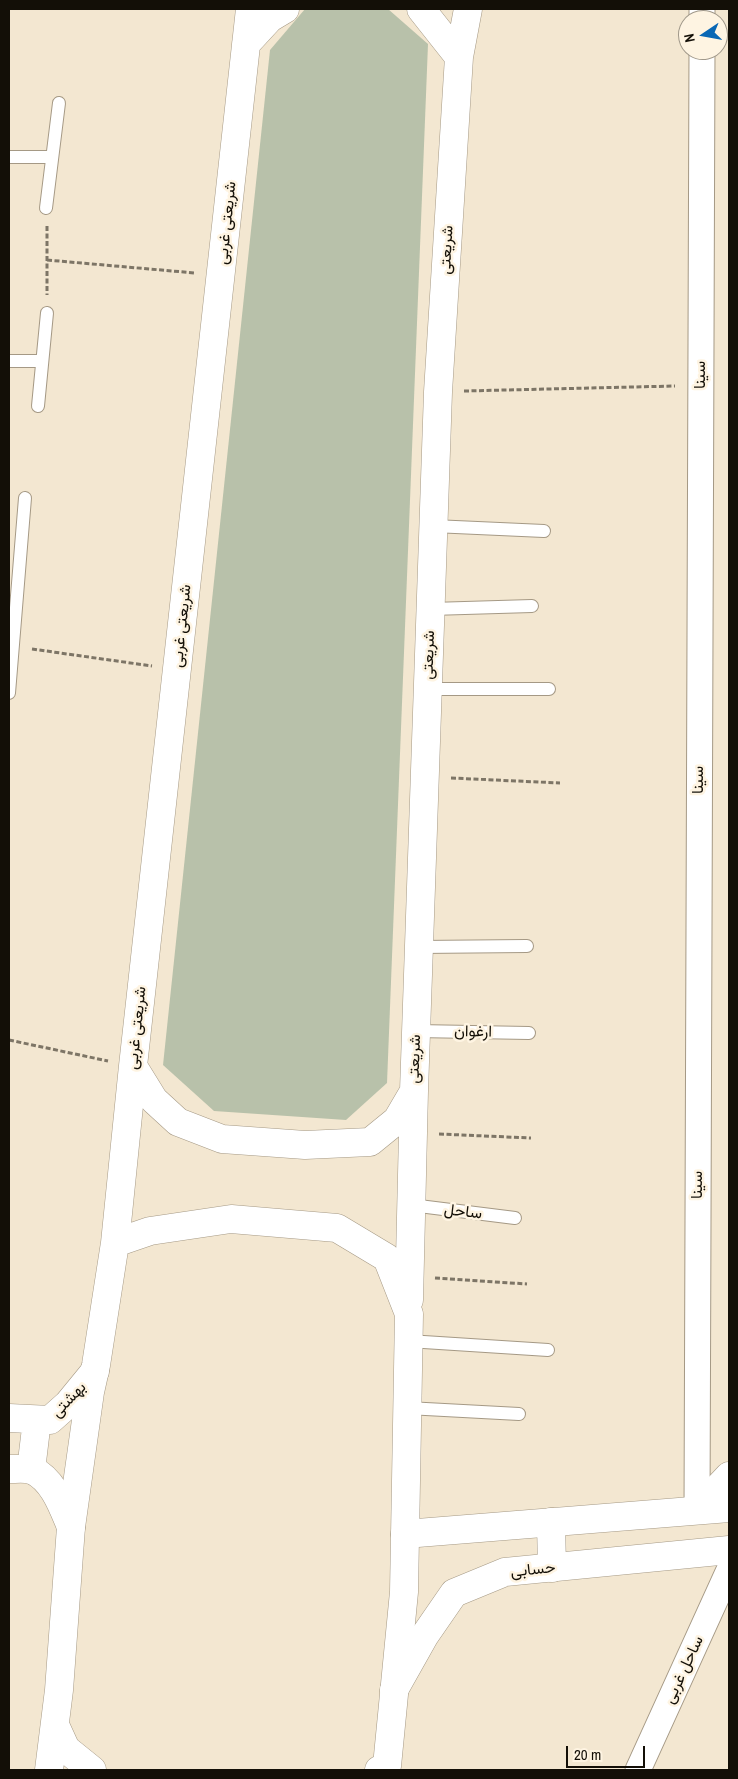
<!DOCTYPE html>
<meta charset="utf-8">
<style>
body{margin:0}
#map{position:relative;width:738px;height:1779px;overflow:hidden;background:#f3e7d1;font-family:"Archivo Narrow",sans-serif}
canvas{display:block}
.frame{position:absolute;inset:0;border:10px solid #130f07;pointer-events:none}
.north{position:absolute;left:678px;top:10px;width:50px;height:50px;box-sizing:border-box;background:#fef4e2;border:1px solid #a0988a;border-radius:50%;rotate:258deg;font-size:14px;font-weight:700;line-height:20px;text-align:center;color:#130f07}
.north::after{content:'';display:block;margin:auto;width:18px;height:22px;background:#0967b4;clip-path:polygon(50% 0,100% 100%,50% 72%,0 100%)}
.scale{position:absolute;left:566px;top:1746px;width:79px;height:22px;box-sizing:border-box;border:2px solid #130f07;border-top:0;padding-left:6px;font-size:15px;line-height:18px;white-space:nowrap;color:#130f07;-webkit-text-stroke:4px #fef4e2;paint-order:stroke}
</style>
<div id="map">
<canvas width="738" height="1779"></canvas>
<div class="frame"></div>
<div class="north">N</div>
<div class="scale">20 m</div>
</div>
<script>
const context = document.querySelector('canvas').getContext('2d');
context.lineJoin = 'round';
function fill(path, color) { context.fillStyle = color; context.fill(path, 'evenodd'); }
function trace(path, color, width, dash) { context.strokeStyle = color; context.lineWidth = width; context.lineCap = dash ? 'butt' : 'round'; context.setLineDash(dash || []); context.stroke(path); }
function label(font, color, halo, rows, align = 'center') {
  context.font = font + ' "Archivo Narrow",Vazirmatn,sans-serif'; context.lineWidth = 5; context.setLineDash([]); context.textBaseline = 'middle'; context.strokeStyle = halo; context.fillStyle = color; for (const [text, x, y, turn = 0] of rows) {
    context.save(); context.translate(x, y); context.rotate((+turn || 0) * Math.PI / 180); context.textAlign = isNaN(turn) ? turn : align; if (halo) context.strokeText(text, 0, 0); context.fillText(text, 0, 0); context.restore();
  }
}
fill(new Path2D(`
 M305,9H388L428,44L387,1083L346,1120L214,1111L163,1065L270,50Z`), '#b8c1aa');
const service = new Path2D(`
 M9,157H52
 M46,208L59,103
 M9,361H42
 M38,406L47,313
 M433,526L544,531
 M431,609L532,606
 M428,689H549
 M9,693L25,498
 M419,947L527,946
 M416,1031L529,1033
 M411,1205L515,1218
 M408,1341L548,1350
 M407,1408L519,1414`);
const minor = new Path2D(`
 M702,20V9
 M697,1510L702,50
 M638,1770L729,1570`);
const tertiary = new Path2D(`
 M9,1418L50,1420L68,1404L95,1371
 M9,1469C16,1469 26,1468 32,1470C54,1480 63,1508 71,1527
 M31,1470L37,1420
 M697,1510L729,1476
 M405,1534L729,1508
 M394,1690L425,1635L454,1593L505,1572L729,1550`);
const secondary = new Path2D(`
 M246,44L270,18L285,9
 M459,57L468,9
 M133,1066L154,1100L178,1122L222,1139L305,1145L370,1142L397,1120L414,1091
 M115,1243L133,1066L250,9
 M409,1300L414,1091L438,392L459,57L421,9
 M551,1522L552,1568
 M55,1725L66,1749L92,1770
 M49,1770L59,1690L71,1527L90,1392L96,1365L115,1243L150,1231L231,1219L337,1228L387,1258L409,1314L404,1592L387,1766L379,1770`);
trace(service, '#a59985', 14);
trace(minor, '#a59985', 27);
trace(tertiary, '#a59985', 29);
trace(secondary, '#a59985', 29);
trace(new Path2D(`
 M47,226V295
 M47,260L195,273
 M464,391L675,386
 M32,649L152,666
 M451,778L560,783
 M9,1040L108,1061
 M439,1134L531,1138
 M435,1278L527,1284`), '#7d7566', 3, [5, 2.5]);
trace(service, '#fff', 12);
trace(minor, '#fff', 25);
trace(tertiary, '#fff', 28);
trace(secondary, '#fff', 28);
label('16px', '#130f07', '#fef4e2', [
 ["شریعتی غربی",227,223,-84],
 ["شریعتی",447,250,-87],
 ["سینا",701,375,-90],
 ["شریعتی غربی",182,626,-84],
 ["شریعتی",429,655,-88],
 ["سینا",699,780,-90],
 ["شریعتی غربی",137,1028,-84],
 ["ارغوان",473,1032,1],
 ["شریعتی",415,1059,-88],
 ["سینا",698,1185,-90],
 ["ساحل",463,1212,7],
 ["بهشتی",69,1400,-46],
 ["حسابی",533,1570,-6],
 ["ساحل غربی",684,1670,-65]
]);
</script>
